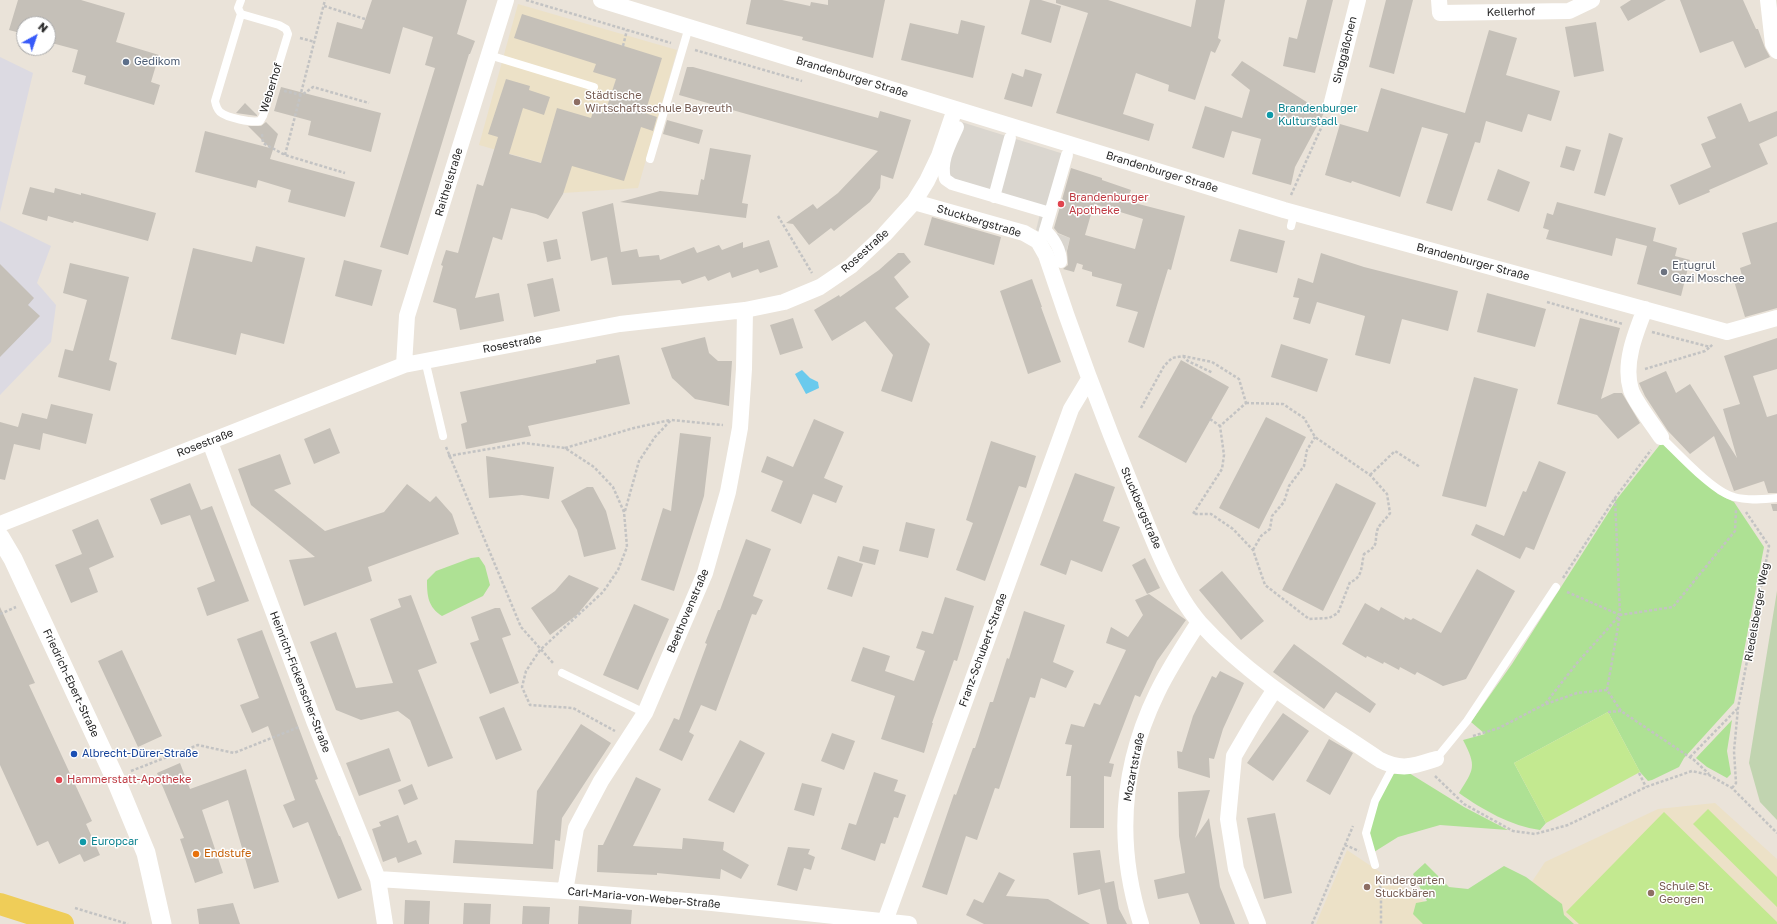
<!DOCTYPE html>
<meta charset="utf-8">
<style>
body{margin:0}
#map{position:relative;width:1777px;height:924px;overflow:hidden;background:#eae3d9;font-family:"Golos Text",sans-serif}
canvas{display:block}
.north{position:absolute;left:16px;top:16px;width:40px;height:40px;box-sizing:border-box;background:#fff;border:1px solid #a9a9a9;border-radius:50%;rotate:40deg;font-size:11px;font-weight:700;line-height:16px;text-align:center;color:#272727}
.north::after{content:'';display:block;margin:auto;width:14px;height:18px;background:#375af9;clip-path:polygon(50% 0,100% 100%,50% 72%,0 100%)}
</style>
<div id="map">
<canvas width="1777" height="924"></canvas>
<div class="north">N</div>
</div>
<script>
const context = document.querySelector('canvas').getContext('2d');
context.lineJoin = 'round';
function fill(path, color) { context.fillStyle = color; context.fill(path, 'evenodd'); }
function trace(path, color, width, dash) { context.strokeStyle = color; context.lineWidth = width; context.lineCap = dash ? 'butt' : 'round'; context.setLineDash(dash || []); context.stroke(path); }
function label(font, color, halo, rows, align = 'center') {
  context.font = font + ' "Golos Text",sans-serif'; context.lineWidth = 3; context.setLineDash([]); context.textBaseline = 'middle'; context.strokeStyle = halo; context.fillStyle = color; for (const [text, x, y, turn = 0] of rows) {
    context.save(); context.translate(x, y); context.rotate((+turn || 0) * Math.PI / 180); context.textAlign = isNaN(turn) ? turn : align; if (halo) context.strokeText(text, 0, 0); context.fillText(text, 0, 0); context.restore();
  }
}
fill(new Path2D(`
 M0,57L33,73L0,212Z
 M0,221L51,246L37,283L56,305L51,342L0,395Z`), '#dcdae2');
fill(new Path2D(`
 M518,4L677,50L638,188L563,193L570,171L479,145Z
 M1715,803L1777,859V924H1504L1545,862L1658,809Z
 M1347,850L1458,924H1316Z`), '#ece1c7');
fill(new Path2D(`
 M1662,442L1718,494L1734,502L1764,547L1734,703L1684,758L1679,767L1652,780L1648,781L1640,772L1608,712L1514,763L1546,823L1540,830C1511,826 1483,810 1459,793C1474,769 1477,767 1463,740L1485,734L1471,722L1512,664L1617,499Z
 M479,557L485,566L490,585L483,596L442,616C428,607 427,596 427,580L436,571L471,558Z
 M1732,720L1727,751L1731,774L1727,778L1707,767L1696,758Z
 M1409,773L1464,807L1508,830L1440,825L1398,837L1374,852L1368,834L1378,802L1393,774Z
 M1425,863L1449,887L1468,889L1504,866L1526,877L1562,904L1564,915L1574,924H1423L1413,914L1416,903L1427,901L1413,874Z`), '#aee194');
fill(new Path2D(`
 M1777,591V820L1760,802L1749,763Z`), '#c1d4b0');
fill(new Path2D(`
 M1608,712L1640,772L1546,823L1514,763Z
 M1708,809L1777,877V907L1693,824Z
 M1664,812L1777,922V924H1579L1566,912Z`), '#c3e990');
fill(new Path2D(`
 M955,120L1067,155L1050,231L1070,238L1064,260L1044,234L1036,230L1040,214L952,188V190L947,188L940,179Z`), '#dad6cf');
fill(new Path2D(`
 M802,370L810,378L818,382L819,388L806,394L795,374Z`), '#6acaed');
fill(new Path2D(`
 M18,0H81L125,13L116,42L159,55L151,82L160,85L154,105L84,84L86,76L72,72L78,50L48,42V24H24V34L9,30Z
 M372,0H467L457,34L475,41L470,54H469L408,255L380,247L435,68L425,65L433,37L403,27L390,74L328,57L337,22L362,29Z
 M751,0H782L810,6L811,2L828,5V0H885L873,58L802,40L803,37L746,24Z
 M1030,0H1041L1061,6L1051,43L1021,34Z
 M1056,0H1108L1191,27L1196,0H1225L1218,38L1221,40L1215,53L1211,51L1195,100L1168,91L1169,85L1136,73L1123,114L1154,124L1149,141L1056,113L1088,13L1056,3Z
 M1307,0H1333L1315,73L1283,66L1289,37L1297,39Z
 M1386,0H1413L1394,74L1369,67Z
 M1631,0H1666L1628,21L1620,7Z
 M1680,0H1743L1756,29H1758L1765,48L1770,57L1745,68L1733,41L1700,53Z
 M522,14L662,58L645,113L657,117L653,131L641,127L624,181L572,166L563,194L548,219L536,214L511,208L502,240L493,237L475,298L499,293L504,321L460,330L456,309L433,302L443,266L441,265L446,250L458,253L477,184L483,186L498,137L488,134L506,79L530,86L529,90L550,97L544,115L523,108L509,154L541,163L557,108L591,118L594,109L605,113L616,79L593,72L596,64L514,38Z
 M961,20L985,26L973,78L901,60L910,23L958,34Z
 M1596,22L1604,71L1574,77L1565,27Z
 M1489,30L1517,38L1506,75L1560,91L1551,121L1528,114L1522,132L1486,121L1480,143L1475,142L1452,211L1426,203L1448,134L1422,127L1400,197L1352,181L1351,183L1325,175L1340,124L1368,132L1381,88L1465,113Z
 M1242,61L1324,113L1295,167L1291,185L1252,174L1261,139L1232,131L1224,158L1192,148L1205,106L1242,118L1250,90L1231,75Z
 M687,67H693L878,118L880,111L911,120L893,179L881,175L880,188L870,202L834,231L831,228L809,245L793,224L786,223L813,204L817,209L838,193L878,151L679,95Z
 M1025,69L1042,74L1032,107L1004,99L1012,73L1023,77Z
 M281,87L381,113L371,152L308,135L311,121L274,111Z
 M245,103L257,115V116L236,113Z
 M1741,103L1749,122L1777,111V136L1759,144L1768,164L1709,190L1710,192L1679,205L1670,185L1711,167L1701,144L1716,138L1707,117Z
 M667,120L703,130L699,144L663,134Z
 M266,122L278,134L270,159L355,182L345,217L288,202L291,190L258,180L256,188L195,172L205,131L270,148L248,126H261Z
 M1609,133L1623,138L1605,196L1594,193Z
 M1566,146L1581,150L1574,171L1560,167Z
 M710,148L751,155L742,203L748,204L746,218L620,202L660,191L698,195L701,179L704,180Z
 M1071,168L1102,178V180L1131,190L1127,201L1185,216L1171,270L1168,269L1144,348L1128,342L1138,312L1116,306L1122,284L1092,276V272L1082,269L1083,265L1077,263L1074,272L1063,269L1068,265L1067,251L1070,238L1058,233L1054,228ZM1094,204L1143,219L1135,249L1085,235Z
 M1498,169L1530,182L1519,212L1487,200Z
 M30,187L54,193L55,188L81,195V193L156,213L148,241L74,221L73,223L48,216L47,221L22,214Z
 M1557,202L1656,228L1653,241L1677,248L1675,256L1690,260L1681,296L1637,284L1647,246L1616,238L1612,256L1546,239L1549,230L1543,228L1547,213L1553,215Z
 M613,203L621,252L637,249L639,257L659,255L660,260L694,247L697,253L719,245L722,250L743,242V248L769,240L778,267L760,273L758,269L732,278L730,272L708,281L705,276L682,284L680,280L612,285L607,257L591,261L582,212Z
 M932,217L1001,237L994,265L924,245Z
 M1777,222V308L1745,317L1733,278L1742,276L1740,268L1751,264L1742,233Z
 M1239,229L1285,241L1277,273L1230,261Z
 M557,239L561,259L547,262L543,242Z
 M256,246L305,258L284,344L241,333L236,355L171,339L193,248L252,262Z
 M898,253H904L911,262L894,277L909,297L895,308L930,344L912,402L881,391L893,355L865,321L832,341L814,310L839,295L840,297L879,270Z
 M1321,253L1364,267L1458,291L1448,331L1402,319L1390,364L1355,355L1365,316L1317,302L1310,324L1293,319L1299,298L1293,297L1298,278L1313,283Z
 M344,260L382,270L372,306L335,296Z
 M70,263L129,277L109,360L117,363L110,391L58,377L65,349L73,351L87,300L63,293Z
 M0,264L34,298L28,305L40,316L0,357Z
 M553,278L560,311L534,317L527,284Z
 M1032,279L1042,307H1041L1061,362L1028,374L1000,291Z
 M1487,293L1546,309L1535,347L1477,332Z
 M793,318L803,348L780,355L770,325Z
 M1580,318L1620,328L1601,399L1614,393H1622L1640,423L1618,439L1597,415L1557,404Z
 M705,337L709,353L718,361H732L729,406L695,399L672,378L661,348Z
 M1777,338V369L1753,376L1767,417L1777,414V493H1768L1764,481L1734,491L1714,436L1690,454L1668,431L1645,396L1639,383L1666,371L1676,393L1690,384L1737,458L1723,409L1740,404L1724,356Z
 M1281,344L1328,359L1317,392L1271,377Z
 M619,355L630,404L528,426L531,436L466,449L461,424L467,422L460,392L596,363V360Z
 M1181,360L1229,387L1186,463L1138,437Z
 M1474,377L1518,389L1486,507L1442,496Z
 M51,404L93,414L86,444L43,433L40,450L14,444L5,480L0,479V422L18,427L22,413L47,419Z
 M1266,417L1306,437L1259,529L1219,508Z
 M814,419L844,432L824,478L843,486L836,503L813,494L801,524L771,511L783,481L761,472L767,456L793,467Z
 M330,428L340,453L314,464L304,439Z
 M680,433L711,437L704,496L674,591L641,580L663,508L671,511Z
 M991,441L1036,456L1026,488L1019,486L985,581L956,570L973,523L966,520Z
 M280,454L291,484L274,490L325,531L384,512L407,484L430,502L436,496L452,514L459,534L368,567L372,581L304,606L289,560L315,557L251,505L238,469Z
 M486,456L554,467L549,499L522,495L489,498Z
 M1539,461L1566,472L1534,550L1526,547L1520,559L1471,535L1476,524L1504,536L1523,491L1526,492Z
 M1075,473L1115,487L1103,521L1120,527L1102,572L1071,560L1066,575L1040,565Z
 M190,483L201,510L212,506L249,601L207,616L197,588L215,581L190,515L161,525L150,499Z
 M1336,483L1376,503L1323,611L1282,590Z
 M587,487H593L606,511L616,549L584,557L577,530L561,501Z
 M1771,504H1777V511H1773Z
 M98,519L114,557L89,568L98,592L71,603L55,565L82,554L72,530Z
 M906,522L935,529L928,558L899,551Z
 M746,539L771,549L753,596L763,600L756,615L752,614L716,711L701,705L689,732L694,735L682,761L659,750L674,718L679,720L707,644L705,643L718,610H720Z
 M863,546L879,550L875,565L859,561Z
 M838,556L863,564L852,597L827,589Z
 M1145,558L1160,588L1147,594L1132,565Z
 M1477,569L1515,591L1466,679L1443,686L1417,672L1415,675L1400,667L1399,670L1384,662L1383,664L1367,656L1366,658L1342,644L1365,603L1379,611L1381,607L1404,620L1405,617L1411,620L1413,618L1441,633Z
 M1222,571L1264,621L1241,640L1199,590Z
 M569,575L599,588L577,615L550,635L531,608L555,591Z
 M1149,594L1186,620L1157,661L1140,697L1135,695L1109,763L1114,764L1111,777L1104,776V828H1070L1071,776H1066L1072,745L1065,744L1071,724L1084,727L1094,703L1100,705L1126,650L1106,643L1111,627L1128,637L1143,615L1135,600Z
 M411,595L437,663L418,670L453,758L428,767L410,720L398,711L361,720L336,710L310,642L336,632L356,688L393,683L370,619L401,607L398,599Z
 M945,597L974,606L957,661L954,660L932,723H933L924,753L881,739L895,696L851,681L863,647L890,656L885,671L914,681L925,651L916,648L922,631L933,634Z
 M634,604L669,619L638,690L603,675Z
 M0,607L35,683L29,685L92,821L86,824L100,855L84,862L80,854L59,864L48,841L37,846L0,765Z
 M495,608H500L511,635L502,638L519,683L490,694L470,643L479,640L471,617Z
 M1024,611L1065,625L1053,662L1074,671L1066,688L1041,678L1035,698L1030,697L999,789L995,788L977,840L966,836L947,895L922,887L954,794L956,795L973,748H975L990,702H993L1007,658L1009,659Z
 M262,630L318,779L315,780L339,836H340L362,890L338,899L308,822L293,828L283,805L295,800L268,726L252,733L240,705L259,698L237,639Z
 M1294,644L1376,704L1370,713L1336,692L1324,709L1273,672Z
 M122,650L162,736L138,747L98,661Z
 M1220,671L1244,683L1223,729L1214,759L1209,758L1210,778L1178,768L1177,751L1182,752L1193,716L1212,676L1216,678Z
 M504,707L522,750L496,760L479,717Z
 M1283,713L1309,731L1273,781L1247,763Z
 M581,724L611,743L562,818L560,841L555,840L553,869L453,863L455,840L533,844L537,791Z
 M832,733L855,741L844,770L821,761Z
 M1329,739L1353,753L1330,795L1306,781Z
 M740,740L765,753L734,813L708,800Z
 M389,748L401,781L359,796L346,763Z
 M180,763L190,789L246,769L279,882L254,889L228,800L202,810L223,873L195,883L180,839L184,838L157,773Z
 M874,772L898,780L894,791L906,795L898,818L894,817L885,844L881,843L875,861L841,849L849,823L856,825Z
 M636,777L661,789L633,846L682,849L683,838L724,842L723,850L749,865L741,879L721,869L720,879L657,873V875L597,872L598,845H603Z
 M802,783L822,788L814,816L794,810Z
 M412,784L418,799L404,805L398,790Z
 M1210,790L1195,838L1209,818L1220,887L1235,924H1200L1188,893L1158,899L1154,880L1185,873L1179,836L1178,792Z
 M1275,813L1292,893L1264,899L1247,818Z
 M398,815L408,843L416,840L422,854L398,863L396,857L383,862L372,829L381,826L379,822Z
 M788,847L810,849L808,854L815,857L811,870L804,868L797,891L777,885Z
 M1100,850L1105,883L1114,881L1119,909L1127,924H1107L1100,889L1078,895L1073,853Z
 M999,872L1015,880L1006,896L1048,899L1090,924H984L966,915L974,899L983,903Z
 M405,900L430,901L429,924H404Z
 M233,903L240,924H199L197,909Z
 M464,903L491,904L490,924H463Z
 M523,906L550,907L549,924H522Z
 M579,906L632,910L631,924H578Z`), '#c5c0b8');
trace(new Path2D(`
 M526,0L671,43
 M324,6L365,19
 M300,38L315,42
 M623,46L627,30
 M695,50L802,81
 M284,91L302,95L313,87L369,103
 M262,134L263,143L285,155L345,173
 M285,155L325,0
 M1291,195L1326,117
 M778,216L812,273
 M1547,302L1623,324
 M1652,332L1710,347L1713,344
 M1183,356L1188,361L1213,373
 M1645,369L1705,351L1710,347
 M1246,403L1283,404L1304,418L1315,437L1370,475L1387,494L1390,513C1387,518 1380,524 1378,528C1373,543 1381,544 1364,554C1361,566 1363,578 1350,582L1338,613L1329,618L1309,619L1265,585L1253,550L1233,529L1211,514H1193L1222,469L1224,455L1220,426Z
 M1141,408L1164,366L1172,358L1183,356L1212,362L1239,379L1246,403
 M1210,419L1220,426
 M446,447L521,627L554,664
 M565,448L634,428L670,420
 M448,456L524,443L565,448L594,467L613,487L624,512L627,547L618,570L603,592L540,650L526,671L522,687L530,705L573,708L615,731
 M1370,475L1395,451L1420,467
 M625,511L639,461L655,437L671,420L723,425
 M1253,550L1261,536L1270,529L1272,516L1284,502L1289,486L1304,466L1307,450L1315,437
 M1563,578L1615,498L1651,450
 M1567,592L1620,615
 M0,614L16,607
 M1607,690L1620,615L1615,498
 M1546,704L1577,693L1607,690L1621,711L1694,760L1709,774
 M1608,712L1621,711
 M1473,736L1499,728L1545,704L1577,663L1620,615L1673,607L1735,531L1736,510
 M1690,757L1737,709
 M131,771L198,745L234,753L299,727
 M1639,773L1646,787
 M1435,776L1464,804L1513,831L1535,834L1568,825L1646,787L1692,771L1709,775L1732,788L1777,833
 M1732,788L1736,783L1734,751L1738,708L1769,546L1746,512
 M1345,845L1359,851
 M1377,876L1381,890V924
 M75,908L128,924
 M1312,924L1353,826`), '#c3c3c3', 2.5, [3, 2]);
trace(new Path2D(`
 M241,0L238,8L241,14L215,101C216,106 217,109 220,112C227,118 252,123 260,121L263,116L288,34L286,29L279,25L241,14
 M489,55L594,87
 M650,159L689,27
 M1291,226L1294,213
 M425,360L443,436
 M1661,437C1678,453 1713,492 1734,497C1748,501 1763,499 1777,498
 M562,673L645,713
 M1436,759L1467,721L1556,587
 M1375,865L1366,833L1375,801L1393,767`), '#fff', 8);
trace(new Path2D(`
 M958,127C951,143 940,161 945,179L952,184L1050,213
 M994,197L1010,138
 M1045,230C1054,238 1061,250 1061,262
 M1044,234L1067,155`), '#fff', 12);
trace(new Path2D(`
 M601,0L1284,210L1727,332L1777,318
 M1439,0L1440,13L1569,11L1592,0
 M1768,0L1773,44L1777,51
 M1332,102L1358,0
 M914,202L1024,233L1038,241L1046,255C1073,337 1103,417 1136,497C1151,535 1173,593 1200,623C1251,679 1318,718 1380,760C1402,771 1414,766 1436,759
 M1645,309C1635,334 1623,364 1631,390C1635,402 1654,426 1661,437
 M404,365L407,316L506,0
 M210,442L314,721L378,879L385,924
 M0,524L404,365L620,324L745,310L784,302L820,287L851,266L884,235L914,202L927,181L939,156L955,109
 M378,879L565,891L712,903L909,924
 M565,891L576,828L601,781L645,713L705,573L728,492L740,428L744,369L745,310
 M884,924L1071,409L1089,379
 M1141,924C1116,845 1121,767 1157,693C1169,668 1184,645 1199,622
 M1258,924L1236,869L1228,819L1234,756L1255,720L1275,689`), '#fff', 16);
trace(new Path2D(`
 M0,537L13,559L115,778L146,853L162,924`), '#fff', 19);
trace(new Path2D(`
 M0,904L63,924`), '#efcd58', 22);
for (const [x, y, r, color] of [
 [126,62,4,"#5c6f8a"],
 [577,102,4,"#8d6e63"],
 [1270,115,4,"#0f9aa8"],
 [1061,204,4,"#e0444e"],
 [1664,272,4,"#6b7280"],
 [74,754,4,"#1a4fb4"],
 [59,780,4,"#e0444e"],
 [83,842,4,"#0f9aa8"],
 [196,854,4,"#e8710a"],
 [1367,887,4,"#8d6e63"],
 [1651,893,4,"#8d6e63"]
]) { const dot = new Path2D(); dot.arc(x, y, r, 0, 2 * Math.PI); context.fillStyle = color; context.fill(dot); trace(dot, '#fff', 1.5); }
label('11px', '#272727', '#fff', [
 ["Kellerhof",1511,12,-1],
 ["Singgäßchen",1345,50,-76],
 ["Brandenburger Straße",852,77,17],
 ["Weberhof",271,88,-73],
 ["Brandenburger Straße",1162,172,17],
 ["Raithelstraße",449,182,-73],
 ["Stuckbergstraße",979,221,17],
 ["Rosestraße",865,251,-42],
 ["Brandenburger Straße",1473,262,15],
 ["Rosestraße",512,344,-11],
 ["Rosestraße",205,443,-21],
 ["Stuckbergstraße",1141,508,67],
 ["Beethovenstraße",688,611,-67],
 ["Riedelsberger Weg",1757,612,-80],
 ["Franz-Schubert-Straße",983,650,-70],
 ["Heinrich-Fickenscher-Straße",300,682,69],
 ["Friedrich-Ebert-Straße",71,683,65],
 ["Mozartstraße",1134,767,-79],
 ["Carl-Maria-von-Weber-Straße",644,898,5]
]);
label('11px', '#4e5e75', '#fff', [
 ["Gedikom",134,62]
], 'left');
label('11px', '#785e54', '#fff', [
 ["Städtische",585,96],
 ["Wirtschaftsschule Bayreuth",585,109],
 ["Kindergarten",1375,881],
 ["Stuckbären",1375,894],
 ["Schule St.",1659,887],
 ["Georgen",1659,900]
], 'left');
label('11px', '#0d838f', '#fff', [
 ["Brandenburger",1278,109],
 ["Kulturstadl",1278,122],
 ["Europcar",91,842]
], 'left');
label('11px', '#be3a42', '#fff', [
 ["Brandenburger",1069,198],
 ["Apotheke",1069,211],
 ["Hammerstatt-Apotheke",67,780]
], 'left');
label('11px', '#5b616d', '#fff', [
 ["Ertuğrul",1672,266],
 ["Gazi Moschee",1672,279]
], 'left');
label('11px', '#164399', '#fff', [
 ["Albrecht-Dürer-Straße",82,754]
], 'left');
label('11px', '#c56008', '#fff', [
 ["Endstufe",204,854]
], 'left');
</script>
